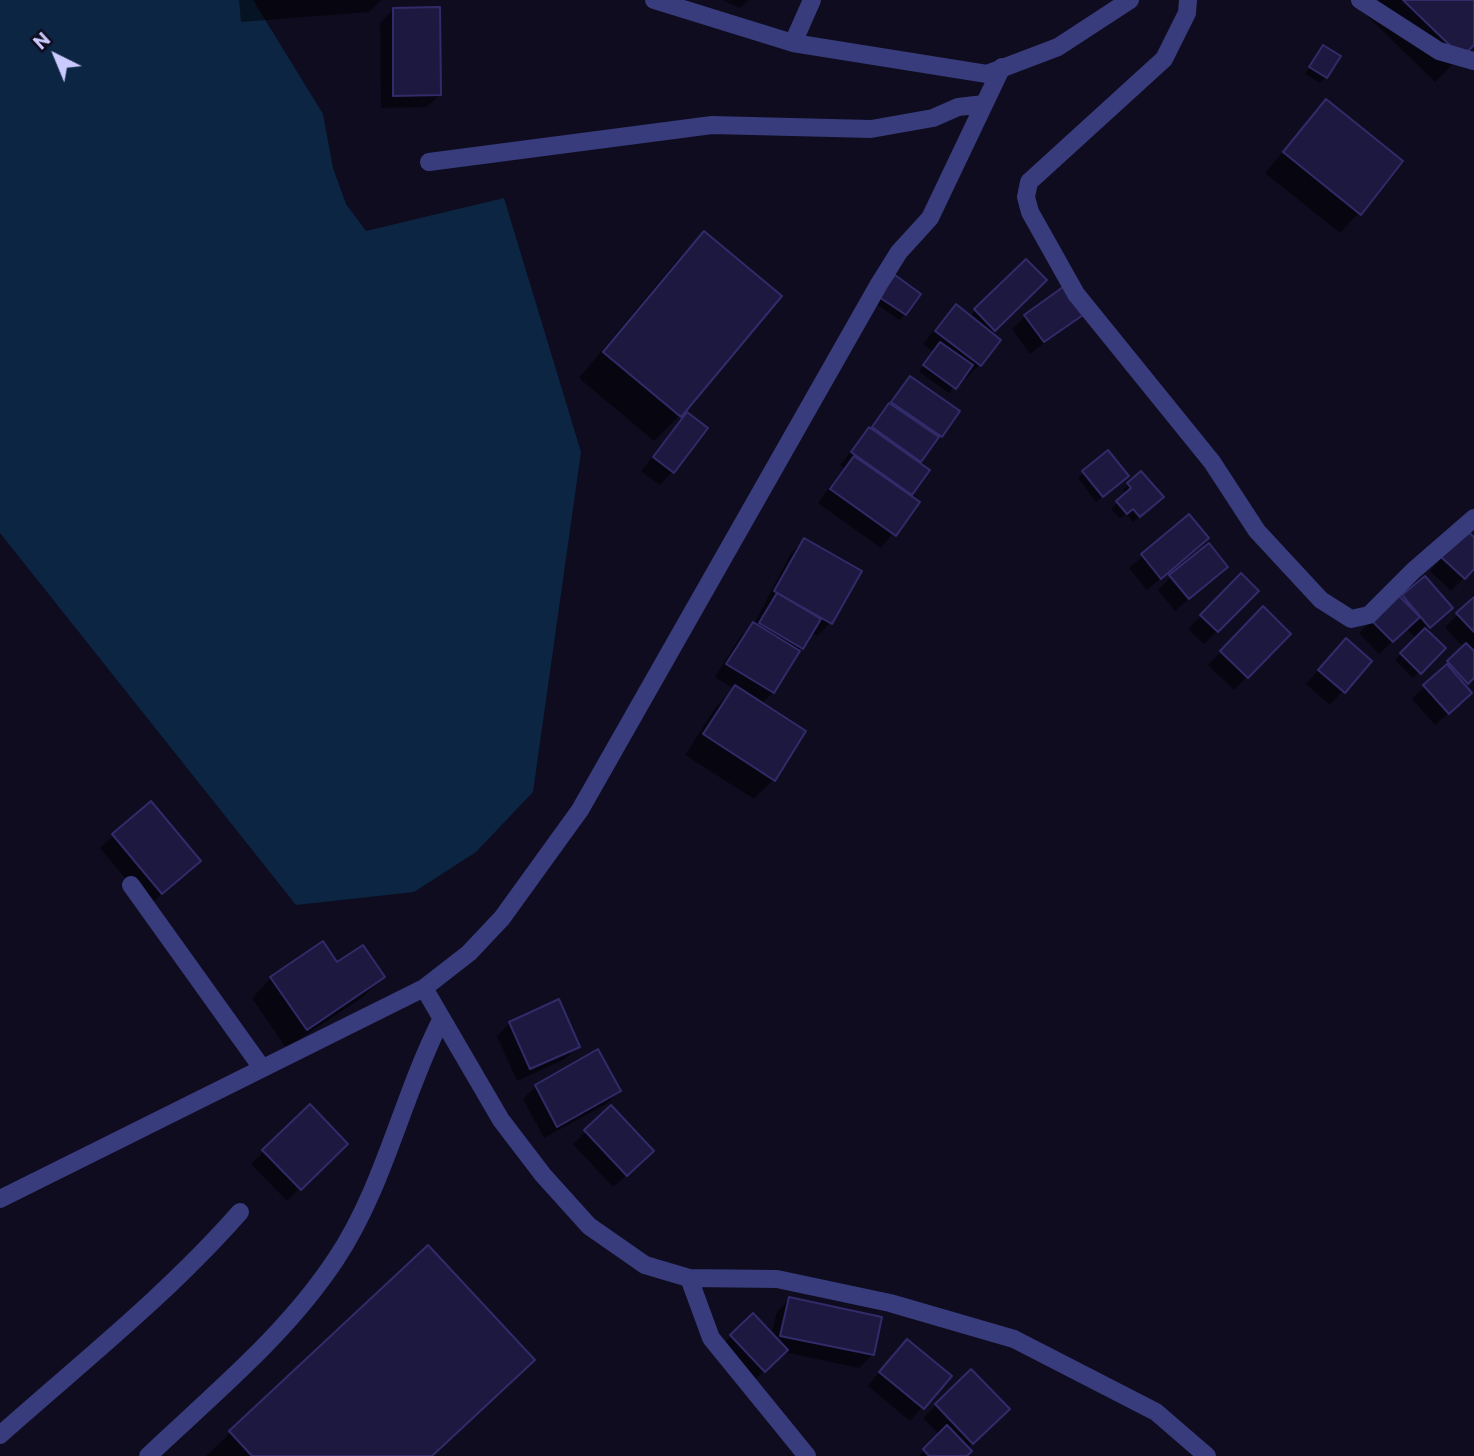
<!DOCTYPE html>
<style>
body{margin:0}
#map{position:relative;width:1474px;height:1456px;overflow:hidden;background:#0e0c1e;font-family:Commissioner,sans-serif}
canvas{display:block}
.north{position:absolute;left:21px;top:21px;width:70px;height:70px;-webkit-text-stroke:5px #0e0c1e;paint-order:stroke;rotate:317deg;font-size:19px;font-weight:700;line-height:28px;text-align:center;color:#cbcafe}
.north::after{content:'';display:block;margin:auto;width:24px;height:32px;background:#cbcafe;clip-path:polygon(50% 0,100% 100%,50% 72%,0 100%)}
</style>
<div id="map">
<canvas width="1474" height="1456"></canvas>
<div class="north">N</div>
</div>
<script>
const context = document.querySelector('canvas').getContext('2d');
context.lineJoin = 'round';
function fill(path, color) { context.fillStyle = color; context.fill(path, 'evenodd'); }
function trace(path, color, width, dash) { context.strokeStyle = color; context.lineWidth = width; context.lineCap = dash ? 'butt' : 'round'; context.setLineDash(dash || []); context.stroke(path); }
fill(new Path2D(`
 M0,0H253L323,114L333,168L346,204L366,231L504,198L581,452L533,792L476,852L414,892L296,905L0,533Z`), '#0c2542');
fill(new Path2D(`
 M239,0H381L369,12L241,22Z
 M722,0H749L740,8Z
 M1351,0H1474V43L1435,82Z
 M393,10L440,94L427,107L381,108L380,23Z
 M1323,47L1326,77L1320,83L1305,74Z
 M1326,101L1359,213L1340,233L1265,173Z
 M704,233L680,415L654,441L579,378L678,259Z
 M1026,261L1044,280L990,333L999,340L979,365L966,378L963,376L949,393L919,372L933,352L923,344L943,319L956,306L969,317Z
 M889,283L905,314L899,320L875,303Z
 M1080,314L1030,354L1012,329L1025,316Z
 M910,378L958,412L918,463L908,496L917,503L881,548L818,503L844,468L840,465Z
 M687,415L672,472L660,485L641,471Z
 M1084,472L1121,482L1096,502L1078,478Z
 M1129,484L1155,503L1133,522L1126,514L1120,518L1111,509L1126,495L1123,490Z
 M1189,517L1207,538L1147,590L1129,568Z
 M1474,539V567L1451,591L1430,571L1453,545Z
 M804,540L830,623L817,636L811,632L773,692L761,704L773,780L754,799L685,755L716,707L734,689L715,677L740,637L754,624L791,553Z
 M1226,567L1175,611L1158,590L1171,577Z
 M1241,576L1256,591L1204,644L1188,629Z
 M1425,578L1438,621L1426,632L1443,648L1413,678L1395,660L1416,639L1406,628L1379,654L1359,633L1396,596L1400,600Z
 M1474,594V647L1471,650L1474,653V676L1464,686L1457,705L1435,725L1412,699L1464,648L1445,627L1470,603L1468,601Z
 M1263,609L1289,634L1234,690L1208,665Z
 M1333,653L1370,661L1330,705L1306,684Z
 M151,803L199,861L148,906L100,848Z
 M382,977L363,997L286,1048L252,998L271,978Z
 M510,1023L578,1046L565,1059L517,1081L497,1036Z
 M536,1086L619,1091L606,1104L544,1138L523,1099Z
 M309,1107L345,1143L287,1201L251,1164Z
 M586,1131L639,1164L613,1187L573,1144Z
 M428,1247L431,1456H206L230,1433Z
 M790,1299L872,1355L859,1368L784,1352L751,1383L718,1349L752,1315L771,1335L777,1312Z
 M894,1354L949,1376L910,1421L868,1386Z
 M971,1371L1007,1409L967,1448L965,1456H919L940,1435L923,1418Z`), '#0007');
const building = new Path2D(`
 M1403,0H1474V45L1462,57Z
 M440,7L441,95L393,96V8Z
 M1323,45L1341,56L1327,78L1309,67Z
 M1326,99L1403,161L1361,215L1283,152Z
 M704,231L782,296L681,417L603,352Z
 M1026,259L1047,280L995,331L974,309Z
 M895,275L921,294L906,315L879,297Z
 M1063,287L1083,315L1044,342L1024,315Z
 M956,304L1001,340L981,366L935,331Z
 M940,342L973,365L956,389L923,365Z
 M910,376L960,411L942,437L891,402Z
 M889,403L939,437L921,462L872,427Z
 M687,412L708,428L674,473L653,457Z
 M869,427L930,470L912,495L851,452Z
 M1108,450L1129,476L1103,497L1082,471Z
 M854,456L920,502L896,536L830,489Z
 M1141,471L1164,497L1140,517L1133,509L1127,514L1116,501L1131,488L1127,483Z
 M1189,514L1209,538L1161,579L1141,554Z
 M1466,530L1474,537V569L1465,579L1441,557Z
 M804,538L862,571L832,624L774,591Z
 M1209,543L1228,567L1189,599L1169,575Z
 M1241,573L1259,591L1218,632L1200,615Z
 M1425,576L1453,608L1430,628L1402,595Z
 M777,593L821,619L803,649L759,623Z
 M1396,593L1420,617L1393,642L1370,619Z
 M1474,597V632L1456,613Z
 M1263,606L1291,634L1248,678L1220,651Z
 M753,622L800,651L774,693L726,664Z
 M1425,628L1446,648L1421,674L1400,653Z
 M1346,638L1372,661L1345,693L1318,670Z
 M1466,643L1474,651V678L1468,684L1447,661Z
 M1447,664L1472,693L1449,714L1423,685Z
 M735,685L806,731L775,781L703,734Z
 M151,801L201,861L162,894L112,834Z
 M323,941L337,962L363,945L385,977L307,1030L270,977Z
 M559,999L580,1047L530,1069L509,1022Z
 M598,1049L621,1091L557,1127L535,1085Z
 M310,1104L348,1144L301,1190L262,1150Z
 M611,1105L654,1151L627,1176L584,1130Z
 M428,1245L535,1360L432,1456H252L229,1431Z
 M789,1297L882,1317L874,1355L780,1336Z
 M753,1313L788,1350L765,1372L730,1335Z
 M907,1339L952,1376L924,1409L879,1372Z
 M971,1369L1010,1409L973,1444L935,1404Z
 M947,1425L972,1451L967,1456H929L923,1449Z`);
fill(building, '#1d183f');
trace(building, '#322b6a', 2);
trace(new Path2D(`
 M654,0L793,43L987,74L1058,47L1130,0
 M1188,0L1187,13L1164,59L1029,182L1026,197L1030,212L1076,294L1212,462L1257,531L1321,600L1351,619L1369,615L1413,571L1474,518
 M1360,0L1439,51L1474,61
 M793,43L812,0
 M1002,67L930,218L899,252L879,284L580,810L502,918L469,953L424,988L501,1120L543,1175L589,1226L645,1265L689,1278L777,1279L890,1303L1014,1339L1156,1412L1207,1456
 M429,162L712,125L871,129L933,118L958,107L984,104
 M131,885L262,1068
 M0,1199L424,988
 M689,1278L711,1338L807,1456
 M0,1435C82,1362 167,1295 240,1212
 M148,1456C213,1394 286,1335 336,1259C384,1187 402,1097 441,1020`), '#383b7c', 18);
</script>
